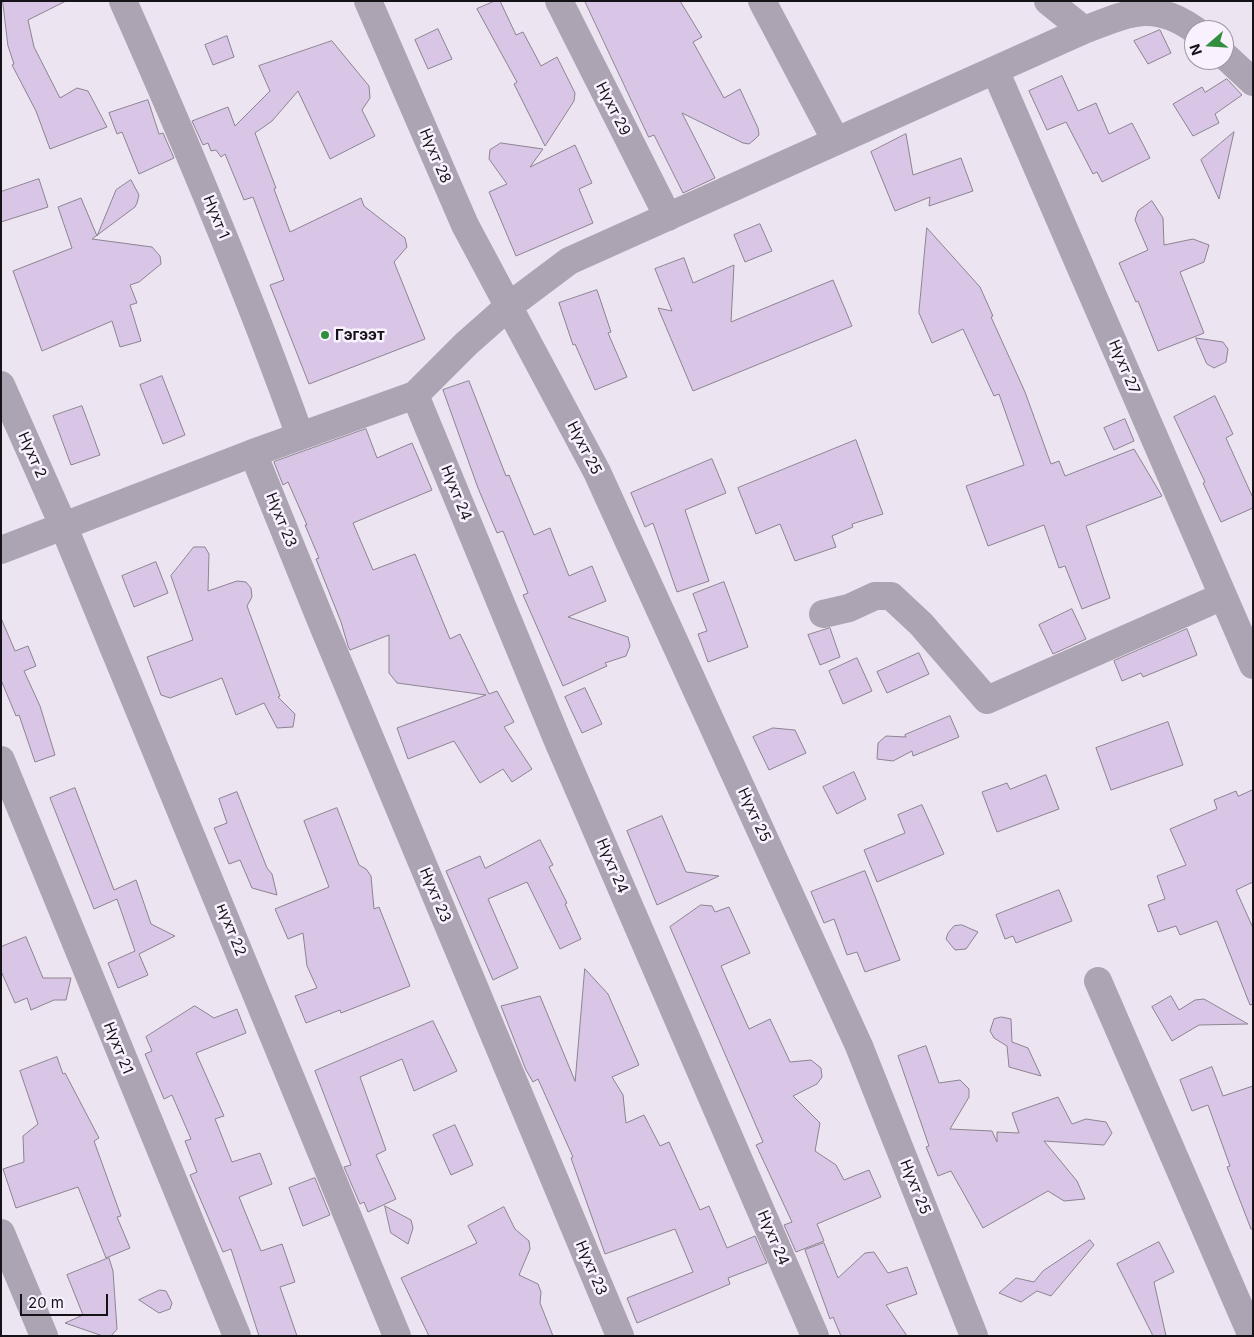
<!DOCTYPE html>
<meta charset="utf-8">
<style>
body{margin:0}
#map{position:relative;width:1254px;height:1337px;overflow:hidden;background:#ede4f2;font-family:Inter,sans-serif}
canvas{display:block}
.frame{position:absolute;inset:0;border:2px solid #151317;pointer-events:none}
.north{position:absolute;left:1184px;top:20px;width:50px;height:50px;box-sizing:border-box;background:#faf1ff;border:1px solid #9e98a2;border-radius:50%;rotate:251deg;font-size:14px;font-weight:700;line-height:20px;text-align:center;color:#151317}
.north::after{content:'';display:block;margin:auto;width:18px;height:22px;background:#328e3f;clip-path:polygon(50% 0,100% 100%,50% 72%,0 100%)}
.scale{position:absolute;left:20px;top:1294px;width:88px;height:22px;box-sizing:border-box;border:2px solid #151317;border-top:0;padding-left:6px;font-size:15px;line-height:18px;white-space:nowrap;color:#151317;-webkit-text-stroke:4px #faf1ff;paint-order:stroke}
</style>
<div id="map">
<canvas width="1254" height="1337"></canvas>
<div class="frame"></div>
<div class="north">N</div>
<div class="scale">20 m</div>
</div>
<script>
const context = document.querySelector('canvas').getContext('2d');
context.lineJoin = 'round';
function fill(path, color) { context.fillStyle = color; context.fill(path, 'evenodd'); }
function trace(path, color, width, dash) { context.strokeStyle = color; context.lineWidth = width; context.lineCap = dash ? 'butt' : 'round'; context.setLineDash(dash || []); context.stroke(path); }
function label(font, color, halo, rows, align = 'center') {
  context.font = font + ' Inter,sans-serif'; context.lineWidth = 5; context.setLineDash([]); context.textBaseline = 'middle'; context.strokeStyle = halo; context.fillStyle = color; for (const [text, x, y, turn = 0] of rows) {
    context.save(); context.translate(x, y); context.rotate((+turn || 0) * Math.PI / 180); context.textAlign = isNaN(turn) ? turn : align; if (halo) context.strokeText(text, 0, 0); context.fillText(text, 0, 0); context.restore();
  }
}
const building = new Path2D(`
 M3,1H66L28,20L34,47L60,98L77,88L88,91L107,127L50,149L36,111L12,65L14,64L8,46Z
 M495,1H500L516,35L523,32L541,66L557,57L575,93L574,101L545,146L514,84L517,82L477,9Z
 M585,1H680L702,37L693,42L724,98L740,89L758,128L759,135L754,140L749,144L743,143L682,113L715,178L683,193L654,135L649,137Z
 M438,29L452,59L428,69L415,40Z
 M1160,30L1171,53L1148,64L1134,41Z
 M227,36L234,57L213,65L205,45Z
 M332,41L369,86L370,98L362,110L375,136L330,159L298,91L272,121L255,133L276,188L274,189L290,232L361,198L364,206L405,238L407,247L394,262L425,339L309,384L270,285L284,280L253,197L244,200L225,154L221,157L216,150L211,151L208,143L203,145L192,121L228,107L235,126L270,91L259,66Z
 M1062,76L1078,111L1096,103L1109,134L1132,123L1150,158L1102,182L1097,172L1093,174L1066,122L1047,130L1029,91Z
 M1227,79L1242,95L1215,114L1219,123L1193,136L1173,104L1202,87L1205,92Z
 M148,100L159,134L163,133L174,158L139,174L122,132L117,134L109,113Z
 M1234,132L1219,199L1201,160Z
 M906,134L913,175L961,158L973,191L929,206L930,197L895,211L871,152Z
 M501,143L543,149L530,167L575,145L592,183L579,189L593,223L516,256L489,192L507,184L489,159L490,150Z
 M39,179L48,207L1,222V192Z
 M131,180L139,195L137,203L135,207L92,239L152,247L160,256L161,264L139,282L130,285L137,303L130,305L141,341L120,347L112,321L42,351L13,271L72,248L58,207L81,198L97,236L116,190Z
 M1152,201L1163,218L1164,245L1193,239L1209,245L1204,262L1180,272L1204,333L1158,351L1138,301L1136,302L1119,263L1148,250L1135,220L1138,211Z
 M760,224L772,251L745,262L734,235Z
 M927,228L980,287L993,316L991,317L1025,392L1051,464L1059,461L1065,476L1134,449L1162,496L1086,526L1110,598L1082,609L1065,566L1059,568L1044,525L988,546L966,486L1024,465L999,394L994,396L963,329L932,343L919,313Z
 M684,258L693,283L734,265L731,322L833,280L852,326L693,391L658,308L672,311L655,269Z
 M597,290L611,332L608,333L627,377L595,390L575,344L573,345L559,303Z
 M1196,338L1223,342L1228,349L1226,362L1214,368L1207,364Z
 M162,376L185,435L163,444L140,385Z
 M469,381L506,476L509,475L534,535L550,528L569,576L592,566L606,601L568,617L628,637L630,646L626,656L605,663L607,666L563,686L523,595L528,593L503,531L497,533L478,488L443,390Z
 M1215,396L1233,434L1226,438L1253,498V508L1221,522L1203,483L1205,482L1174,417Z
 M82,406L100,455L71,465L53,416Z
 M1125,419L1134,441L1114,450L1104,428Z
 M366,429L377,458L412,443L432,490L353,523L373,570L415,554L450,639L460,634L489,694L497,691L514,722L504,727L532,769L512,782L503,769L480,783L454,741L408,759L397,728L486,695L397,683L389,673V635L350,650L348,646L341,622L316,559L319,558L305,525H307L288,482L283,485L274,462Z
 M856,440L883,514L852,524L853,527L832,536L836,547L795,561L780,524L756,534L738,488Z
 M712,459L726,493L685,510L709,581L677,592L653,523L645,527L631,493Z
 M194,547H205L209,554L208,591L237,581L246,582L251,588L252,597L247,606L280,696L278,697L295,714L293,727L277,728L264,703L236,715L222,678L170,698L161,695L147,657L193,640L171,576Z
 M156,562L168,593L134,607L122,576Z
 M724,582L748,647L708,662L698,634L707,631L693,594Z
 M1072,609L1086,639L1053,654L1039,625Z
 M1,618L15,651L28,646L36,666L24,671L40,706L55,755L35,762L19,715L16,716L1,680Z
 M830,628L840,657L820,665L808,635Z
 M1187,629L1197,655L1143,677L1141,673L1122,681L1114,661Z
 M919,653L929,674L887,693L877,672Z
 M857,658L872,691L843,704L829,671Z
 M585,688L602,724L582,733L565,697Z
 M950,716L959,737L913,756L912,751L893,761L877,759L878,743L886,736L906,737L905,735Z
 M1168,722L1183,765L1111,790L1096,748Z
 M773,728L795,730L806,753L769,770L753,737Z
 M854,772L866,799L837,814L823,787Z
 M1046,775L1059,809L997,832L982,792L1007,783L1010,789Z
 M75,788L114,890L136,880L151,924L175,936L139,954L148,975L118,988L108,963L135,951L117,899L94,909L50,798Z
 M1253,790V882L1236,890L1253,928V1004L1250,1005L1217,921L1180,935L1176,926L1158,932L1148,905L1165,899L1157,876L1186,865L1170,829L1217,809L1214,800L1236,791L1238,796Z
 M237,792L267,868L272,874L277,895L252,888L240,860L229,864L214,828L227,823L219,799Z
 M922,805L944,854L877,882L864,850L905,833L898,815Z
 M337,808L359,865L366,869L371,876L374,909L379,907L410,986L341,1013L340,1010L306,1023L295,996L317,988L307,966L303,933L288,939L275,909L329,887L304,821Z
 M662,816L686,872L719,876L657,905L627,831Z
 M540,840L553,865L549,867L567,903L565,904L581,939L560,949L527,882L488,899L518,968L493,980L446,871L480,856L485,868Z
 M865,871L900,960L865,972L857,952L847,955L834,919L824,923L811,892Z
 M1059,890L1072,921L1016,943L1013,936L1005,939L996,915Z
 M701,905L712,906L715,912L729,907L750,953L721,966L749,1029L770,1019L790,1062L811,1060L821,1068L822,1077L817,1084L793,1096L820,1123L815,1151L836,1165L844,1180L869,1170L881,1197L817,1224L824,1241L796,1252L784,1225L792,1222L756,1145L763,1142L670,927Z
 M962,925L978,932L966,949L955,950L946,939L948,933L954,926Z
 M26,937L43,978H71L66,1000H54L31,1010L27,998L15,1003L1,971V947Z
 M585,969L608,994L639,1065L612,1077L623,1095L626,1123L644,1115L660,1146L669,1142L700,1210L709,1206L727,1248L755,1236L767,1263L728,1278L730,1284L637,1323L627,1298L693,1272L675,1229L605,1254L571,1158L573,1157L538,1079L533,1082L526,1070L501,1006L540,996L575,1081Z
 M1171,996L1179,1010L1195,1000L1204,999L1248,1024L1199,1025L1172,1041L1152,1007Z
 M195,1006L214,1018L237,1009L246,1033L196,1053L224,1116L215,1119L232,1162L260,1153L272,1184L239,1197L261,1251L282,1244L295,1282L280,1287L297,1336H259L231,1249L223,1252L190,1175L197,1172L185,1141L191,1139L172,1095L164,1099L145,1054L152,1051L146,1037Z
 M1002,1017L1011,1019L1012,1042L1028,1048L1041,1076L1009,1067L1007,1046L994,1038L990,1031L994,1019Z
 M433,1021L457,1071L414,1091L402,1059L360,1077L386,1150L376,1155L396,1199L368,1212L364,1202L360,1204L344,1167L351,1165L315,1071Z
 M926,1046L939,1083L960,1080L969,1089V1097L950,1129L992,1131L997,1142V1132L1019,1133L1012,1113L1058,1097L1072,1124L1086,1119L1106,1122L1112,1133L1104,1145L1044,1141L1077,1181L1085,1199L1064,1201L1048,1191L983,1228L951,1171L938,1176L926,1147L929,1146L898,1056Z
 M57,1057L63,1074L65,1073L99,1138L94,1141L121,1216L117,1217L130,1248L106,1258L78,1187L16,1208L3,1169L24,1162L23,1136L38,1124L20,1071Z
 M1212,1067L1223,1096L1253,1086V1229H1251L1227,1167L1230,1166L1208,1105L1192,1111L1180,1080Z
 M455,1125L473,1165L451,1175L433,1135Z
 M315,1178L330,1215L303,1226L289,1188Z
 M385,1206L411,1220L413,1228L408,1244L391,1233Z
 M504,1207L515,1229L529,1241L530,1249L519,1275L538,1284L541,1292L540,1303L553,1336H429L401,1278L477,1243L468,1226Z
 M1090,1240L1094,1245L1051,1296L1037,1291L1021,1302L999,1293L1016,1278L1034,1282L1043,1271Z
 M1159,1242L1174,1272L1154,1282L1166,1336H1153L1117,1264Z
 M824,1243L838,1278L865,1253L874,1252L888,1273L907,1267L917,1294L886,1305L907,1336H841L833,1317L830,1319L805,1250Z
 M109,1258L113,1271L117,1329L111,1336H103L65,1323L83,1315L67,1275Z
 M160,1290L166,1291L172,1303L170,1309L159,1313L139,1300Z`);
fill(building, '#d9c5e5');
trace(building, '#8b8490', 1);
trace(new Path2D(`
 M123,1C187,145 247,288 300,436
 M368,1L465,225L597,472L859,1046L974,1336
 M559,1L668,217
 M762,1L836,141
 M1048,1L1084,30
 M1224,55L1253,82
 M995,70L1253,665
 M1,385L63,525L397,1336
 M415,395L557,739L815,1336
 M253,453L324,628L620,1336
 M1,550L253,453L415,395L466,344L509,306L569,261L1084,30C1129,13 1153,0 1195,30
 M823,614L849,608L875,596H891L921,624L987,700L1223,596
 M1,760L237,1336
 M1098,981L1252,1336
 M1,1233L44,1336`), '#aca4b2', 28);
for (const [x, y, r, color] of [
 [325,335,5,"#328e3f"]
]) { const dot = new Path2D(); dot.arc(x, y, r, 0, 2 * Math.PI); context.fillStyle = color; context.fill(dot); trace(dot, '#faf1ff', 2); }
label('15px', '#151317', '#faf1ff', [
 ["Нүхт 29",613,109,63],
 ["Нүхт 28",435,156,67],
 ["Нүхт 1",216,217,68],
 ["Нүхт 27",1124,367,67],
 ["Нүхт 25",584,448,63],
 ["Нүхт 2",32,455,66],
 ["Нүхт 24",456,493,68],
 ["Нүхт 23",281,520,68],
 ["Нүхт 25",754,815,65],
 ["Нүхт 24",612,866,67],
 ["Нүхт 23",435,895,67],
 ["нүхт 22",231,930,68],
 ["Нүхт 21",118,1048,68],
 ["Нүхт 25",915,1187,68],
 ["Нүхт 24",773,1238,67],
 ["Нүхт 23",591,1268,67]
]);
label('bold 15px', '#151317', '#faf1ff', [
 ["Гэгээт",335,335]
], 'left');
</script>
